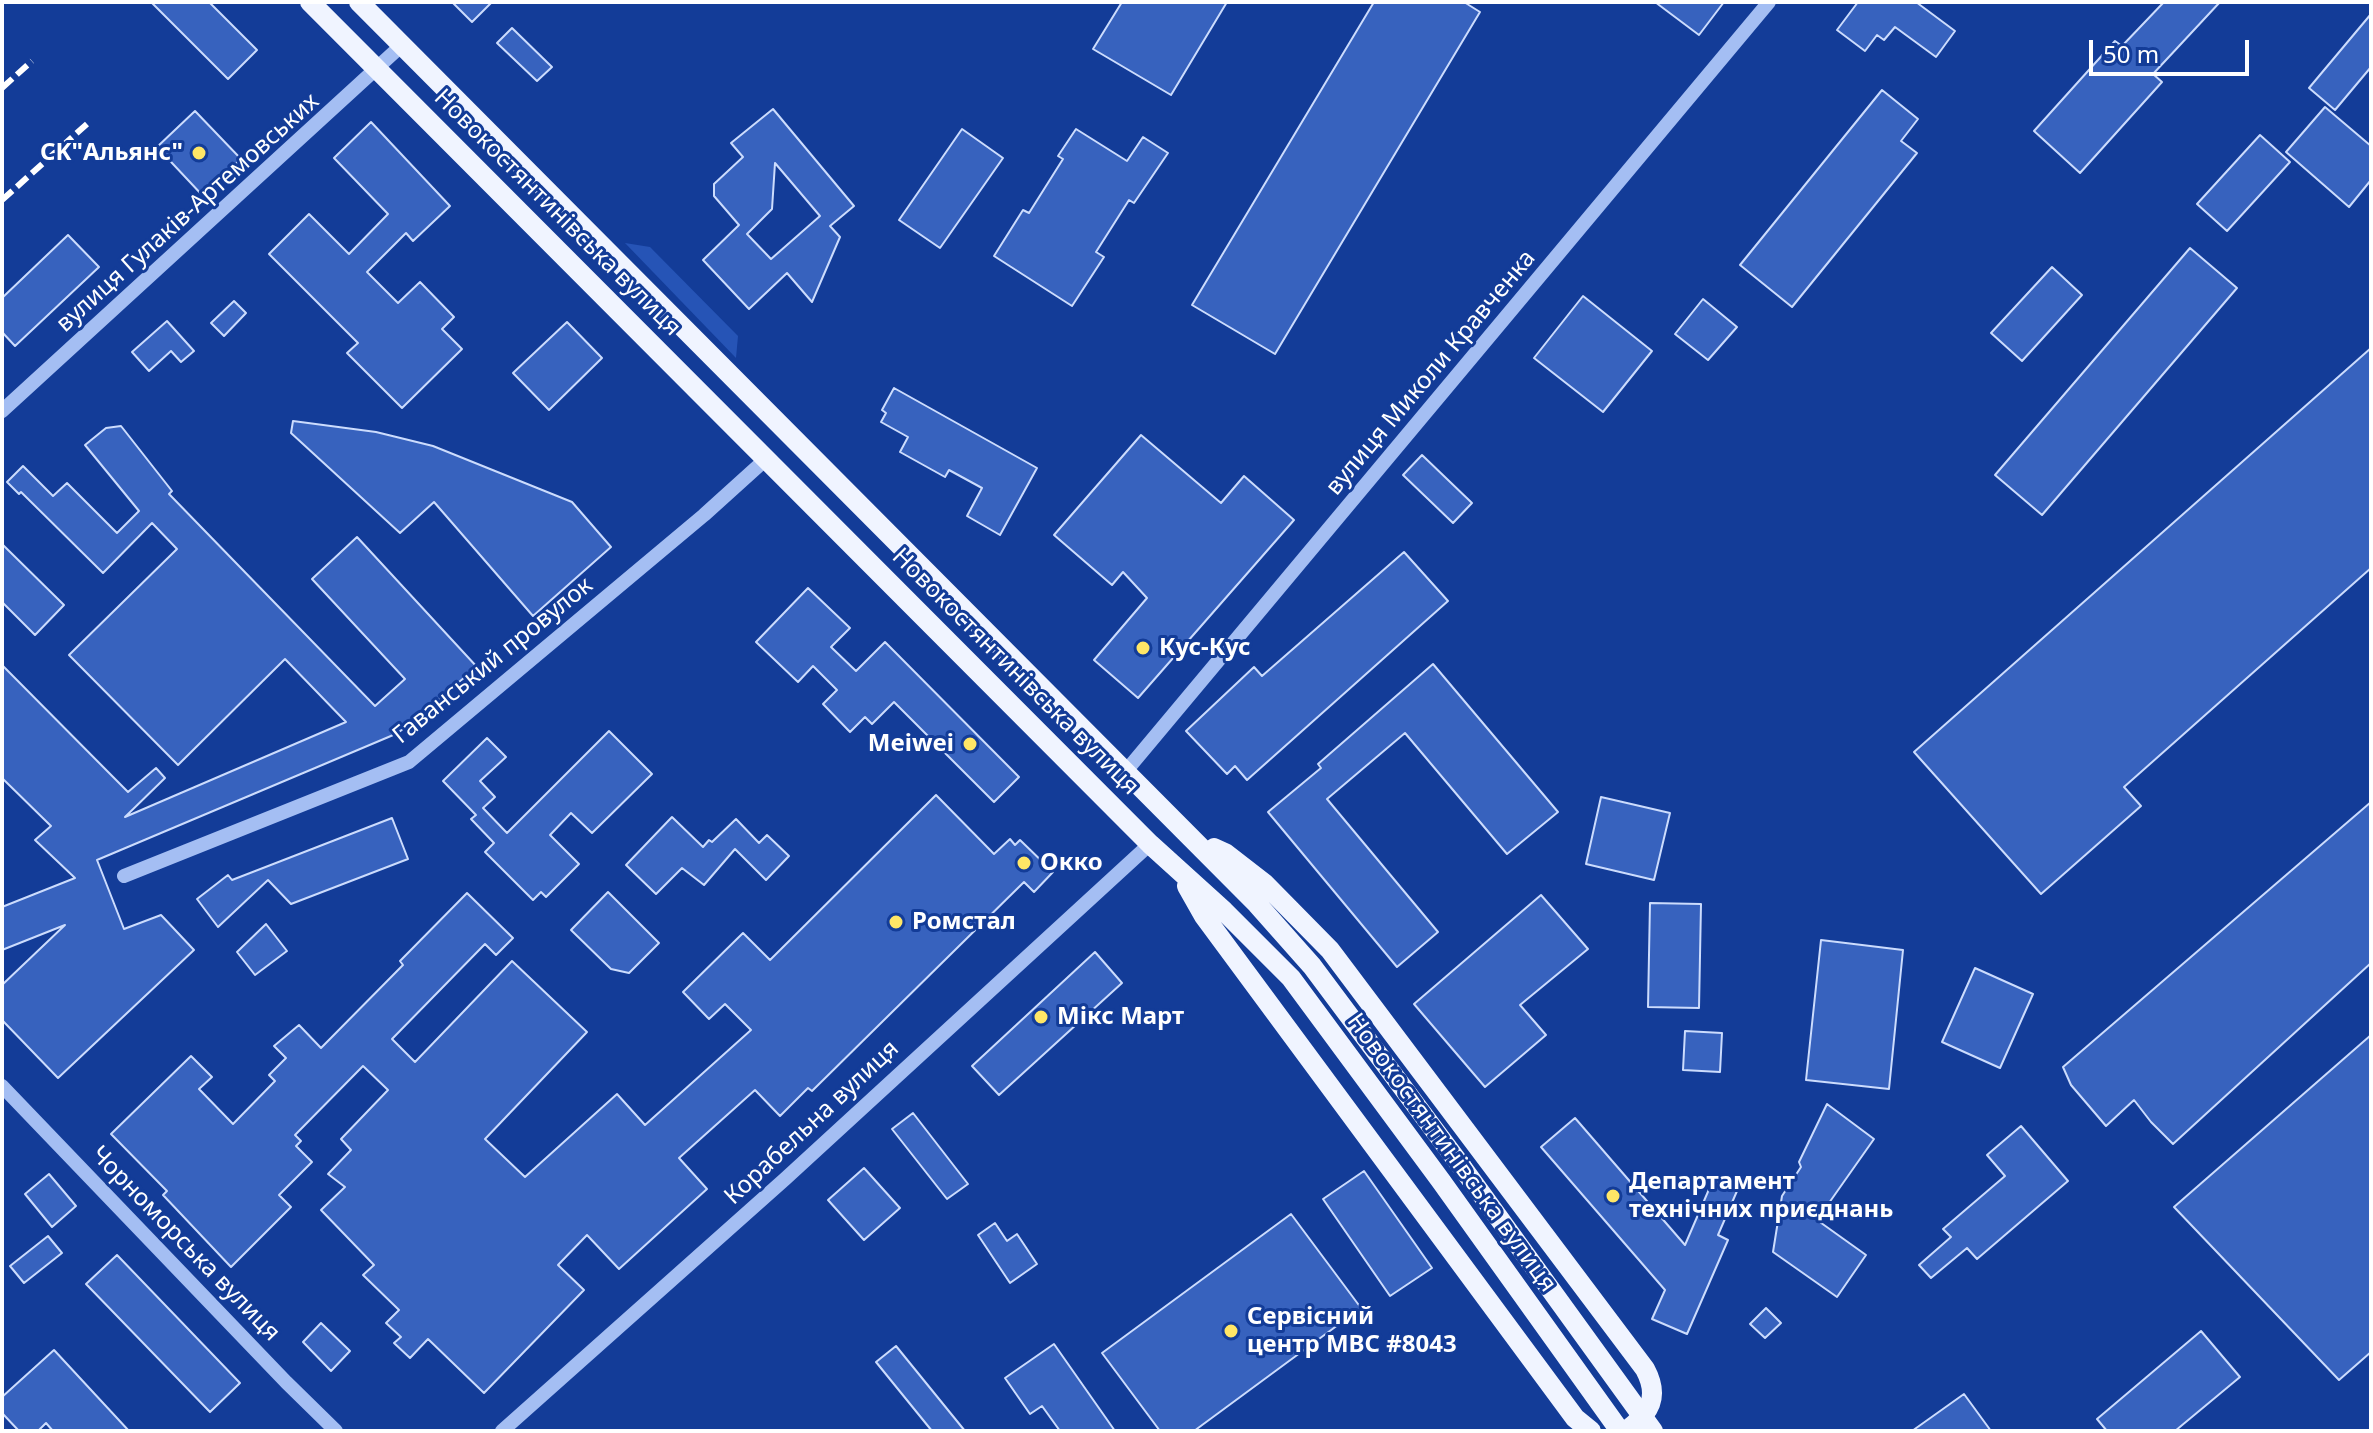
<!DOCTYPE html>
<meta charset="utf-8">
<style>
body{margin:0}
#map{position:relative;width:2373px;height:1433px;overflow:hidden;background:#133c98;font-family:"Noto Sans",sans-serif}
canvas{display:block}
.frame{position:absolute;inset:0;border:4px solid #fff;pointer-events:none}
.scale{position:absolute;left:2089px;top:40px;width:160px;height:36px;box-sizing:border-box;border:4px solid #fff;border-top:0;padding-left:10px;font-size:24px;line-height:28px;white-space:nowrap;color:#fff;-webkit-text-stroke:6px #133c98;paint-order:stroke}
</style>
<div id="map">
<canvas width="2373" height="1433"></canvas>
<div class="frame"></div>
<div class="scale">50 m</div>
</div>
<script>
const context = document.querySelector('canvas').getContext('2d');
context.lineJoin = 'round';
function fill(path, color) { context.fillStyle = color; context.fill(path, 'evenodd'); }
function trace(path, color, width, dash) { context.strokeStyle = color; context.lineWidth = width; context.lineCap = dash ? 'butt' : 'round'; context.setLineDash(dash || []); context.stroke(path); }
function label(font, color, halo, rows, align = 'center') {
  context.font = font + ' "Noto Sans",sans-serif'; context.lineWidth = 6; context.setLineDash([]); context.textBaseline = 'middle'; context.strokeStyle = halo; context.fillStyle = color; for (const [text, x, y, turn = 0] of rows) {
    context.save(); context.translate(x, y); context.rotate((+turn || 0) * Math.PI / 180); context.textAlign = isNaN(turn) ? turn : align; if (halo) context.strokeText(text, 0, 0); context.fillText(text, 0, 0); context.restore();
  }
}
fill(new Path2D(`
 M625,243L650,247L738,336L736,358Z`), '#2654b6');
const building = new Path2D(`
 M151,2H209L257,50L228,79Z
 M452,2H492L472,22Z
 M1122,2H1227L1171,95L1093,49Z
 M1374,2H1464L1480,12L1275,354L1192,305Z
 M1655,2H1724L1699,35Z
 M1858,2H1916L1955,31L1936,57L1895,27L1884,40L1877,35L1865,51L1837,30Z
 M2164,2H2220L2153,74L2162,82L2080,173L2034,131L2115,41L2122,46Z
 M2371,14V67L2335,110L2309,88Z
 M512,28L552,67L537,81L497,43Z
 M1882,90L1918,119L1901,141L1917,153L1792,307L1740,265Z
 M2325,107L2371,146V180L2349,207L2286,152Z
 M773,109L854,206L830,226L840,237L812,302L787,273L749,309L703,260L739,225L714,196V184L743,157L731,143ZM775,163L820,216L771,259L747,234L772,209Z
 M195,111L241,159L203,196L157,147Z
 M371,122L450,206L413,241L406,233L367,272L398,303L420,282L454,317L442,329L462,349L402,408L347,353L358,343L269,254L309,214L349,254L388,214L334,158Z
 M962,129L1003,158L940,248L899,220Z
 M1076,129L1127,161L1143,137L1168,153L1134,203L1129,200L1096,252L1104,257L1072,306L994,256L1023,210L1029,213L1063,159L1058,156Z
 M2260,135L2290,162L2227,231L2197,204Z
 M68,235L99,267L15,346L2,332V298Z
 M2190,248L2237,288L2042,515L1995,475Z
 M2052,267L2082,295L2022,361L1991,333Z
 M1583,296L1652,351L1603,412L1534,358Z
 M1703,299L1737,327L1708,360L1675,334Z
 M234,301L246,313L224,336L211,323Z
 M167,321L194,351L181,362L171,351L149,371L132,352Z
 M567,322L602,358L549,410L513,373Z
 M2371,348V568L2124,787L2141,806L2041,894L1914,752Z
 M894,388L1037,468L1000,535L967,516L982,488L949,470L945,477L900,452L908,437L881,422L886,413L882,410Z
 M293,421L376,432L433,446L572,502L611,547L533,616L434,502L400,533L291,433Z
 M121,426L172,491L169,494L375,706L405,679L312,579L357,537L477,667L398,733L97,860L124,929L161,915L194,950L58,1078L2,1020V985L65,925L2,950V907L75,878L35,840L51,826L2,778V665L128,792L156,768L165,778L125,817L346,722L285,659L178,765L69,655L177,549L152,523L103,573L21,492L19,494L7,482L23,466L53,496L67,483L117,533L139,511L85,445L106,428Z
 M1141,435L1221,503L1244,476L1294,520L1138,698L1094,660L1147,598L1123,572L1112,585L1054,535Z
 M1422,455L1472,503L1453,523L1403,475Z
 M2,544L64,605L35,635L2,602Z
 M1404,552L1448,601L1247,780L1235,766L1227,774L1186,731L1254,667L1262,676Z
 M808,588L850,628L831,647L856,671L885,642L1019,777L994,802L894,702L872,724L865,717L850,732L823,704L837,690L813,666L798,682L756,642Z
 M1433,664L1558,812L1507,854L1405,733L1327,799L1438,932L1397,967L1268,812L1321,768L1318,764Z
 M609,731L652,774L592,833L571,813L550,835L579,864L546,897L541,892L533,900L485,852L494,843L471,819L476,815L443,781L487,738L506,757L480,781L495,797L483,808L507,833Z
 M936,795L994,854L1010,839L1015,845L1020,840L1053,872L1034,892L1024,882L812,1091L808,1088L780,1116L755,1090L679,1158L707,1189L619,1269L587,1235L558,1265L584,1290L484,1393L428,1339L410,1358L394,1343L401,1337L386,1323L399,1310L363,1275L374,1265L321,1210L345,1187L328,1174L351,1150L341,1139L388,1090L363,1066L295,1135L301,1141L296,1146L312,1162L279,1195L291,1207L231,1267L163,1195L167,1191L111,1134L191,1056L212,1077L199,1089L233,1124L275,1081L269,1075L286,1058L274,1046L299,1025L321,1048L403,965L400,961L467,893L513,938L496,955L485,944L392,1039L415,1062L512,961L587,1032L485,1139L525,1177L617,1094L645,1125L751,1030L725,1004L709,1019L683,992L743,933L770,960Z
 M1601,797L1670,813L1654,880L1586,864Z
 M2371,802V963L2173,1144L2151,1122L2134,1100L2106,1126L2071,1085L2063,1067Z
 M672,817L703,847L709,840L712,842L736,819L759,843L767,835L789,856L766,880L735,849L704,885L682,868L656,894L626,865Z
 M392,818L408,859L291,904L268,880L218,927L197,899L228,875L232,880Z
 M608,892L659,943L629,973L611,969L571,930Z
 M1541,895L1588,949L1520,1005L1546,1035L1485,1087L1414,1004Z
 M1650,903L1701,904L1699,1008L1648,1007Z
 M266,924L287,951L255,975L237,952Z
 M1821,940L1903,950L1889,1089L1806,1080Z
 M1095,952L1122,983L999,1095L972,1066Z
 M1975,968L2033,994L2000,1068L1942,1042Z
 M1685,1031L1722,1033L1720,1072L1683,1070Z
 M2371,1035V1352L2339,1380L2174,1207Z
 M1827,1104L1874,1139L1817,1220L1866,1255L1837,1297L1773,1252L1782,1196L1801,1167L1799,1162Z
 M913,1113L968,1184L947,1199L892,1129Z
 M1575,1118L1685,1245L1713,1180L1737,1191L1718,1235L1728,1240L1687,1334L1652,1319L1665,1290L1541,1147Z
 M2021,1126L2068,1181L1977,1259L1967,1248L1931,1278L1919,1265L1951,1237L1943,1229L2005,1176L1987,1155Z
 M864,1168L900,1208L864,1240L828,1200Z
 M1364,1171L1432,1268L1390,1296L1323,1199Z
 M49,1174L76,1206L52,1227L25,1194Z
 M1291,1214L1361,1308L1194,1431H1160L1102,1353Z
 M995,1223L1007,1241L1017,1234L1037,1264L1010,1283L978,1235Z
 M48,1236L62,1253L24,1283L10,1266Z
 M117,1255L240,1383L210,1412L86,1284Z
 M1766,1308L1781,1323L1765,1338L1750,1324Z
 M321,1323L350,1351L331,1371L303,1342Z
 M2201,1331L2240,1377L2175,1431H2107L2097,1419Z
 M1054,1344L1115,1431H1060L1042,1406L1030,1414L1005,1378Z
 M896,1346L965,1431H932L876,1362Z
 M54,1350L129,1431H53L46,1423L38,1431H19L2,1413V1397Z
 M1964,1394L1991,1431H1912Z`);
fill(building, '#3762be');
trace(building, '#ccdcfd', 2);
trace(new Path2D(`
 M2,411L402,45
 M1126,771L1769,2
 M124,876L409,762L704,515L766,459
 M2,1086L286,1382L336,1431
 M502,1431L785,1179L1150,844`), '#a4bef3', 14);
trace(new Path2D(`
 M310,2L1150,844L1224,911L1291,978L1441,1181L1620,1431
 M359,2L1257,904L1312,966L1462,1167
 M1214,848L1225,853L1265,884L1330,950L1645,1369C1660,1397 1650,1413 1626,1431
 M1187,886L1204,916L1575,1418L1591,1431`), '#f0f4ff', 20);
trace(new Path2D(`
 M2,88L32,61
 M2,200L87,124`), '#fff', 6, [14, 6]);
trace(new Path2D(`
 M1462,1167L1653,1431`), '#f0f4ff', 20);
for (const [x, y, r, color] of [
 [199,153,8,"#ffe666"],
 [1143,648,8,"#ffe666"],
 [970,744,8,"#ffe666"],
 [1024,863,8,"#ffe666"],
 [896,922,8,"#ffe666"],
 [1041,1017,8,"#ffe666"],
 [1613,1196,8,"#ffe666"],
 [1231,1331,8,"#ffe666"]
]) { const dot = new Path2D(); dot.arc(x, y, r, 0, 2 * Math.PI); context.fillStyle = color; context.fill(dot); trace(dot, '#133c98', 3); }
label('bold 24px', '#fff', '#133c98', [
 ["CK\"Альянс\"",183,153,"right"],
 ["Кус-Кус",1159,648],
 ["Meiwei",954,744,"right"],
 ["Окко",1040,863],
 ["Ромстал",912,922],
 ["Мікс Март",1057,1017],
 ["Департамент",1629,1182],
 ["технічних приєднань",1629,1210],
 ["Сервісний",1247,1317],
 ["центр МВС #8043",1247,1345]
], 'left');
label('24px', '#fff', '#133c98', [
 ["вулиця Гулаків-Артемовських",188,213,-42],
 ["Новокостянтинівська вулиця",557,213,45],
 ["вулиця Миколи Кравченка",1431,373,-50],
 ["Гаванський провулок",493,661,-39],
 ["Новокостянтинівська вулиця",1015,672,45],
 ["Корабельна вулиця",812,1123,-43],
 ["Новокостянтинівська вулиця",1451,1153,54],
 ["Чорноморська вулиця",185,1244,46]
]);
</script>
